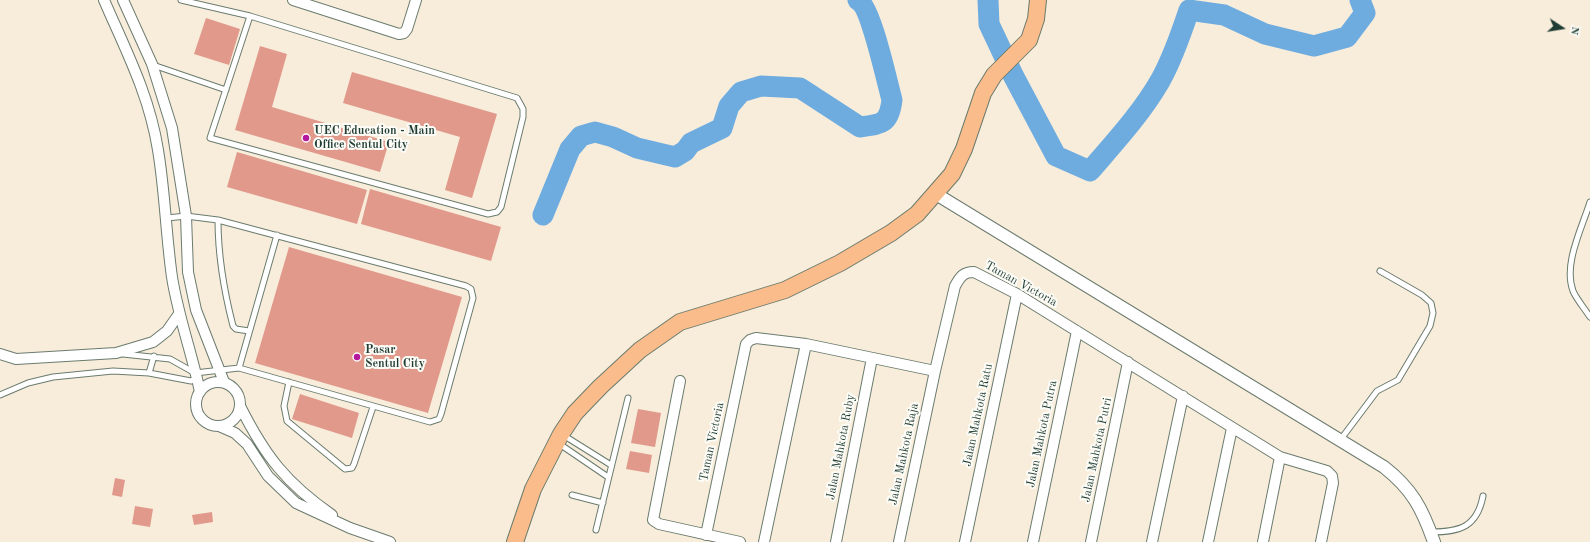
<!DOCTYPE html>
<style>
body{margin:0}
#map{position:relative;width:1590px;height:542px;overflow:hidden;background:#f8eddb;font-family:"Old Standard TT",serif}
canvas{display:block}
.north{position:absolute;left:1542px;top:8px;width:40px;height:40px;-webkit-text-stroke:3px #fdfcf7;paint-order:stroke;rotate:102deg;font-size:11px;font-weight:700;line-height:16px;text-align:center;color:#1f3d34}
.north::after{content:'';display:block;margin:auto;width:14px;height:18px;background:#1f3d34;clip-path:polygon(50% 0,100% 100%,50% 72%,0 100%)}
</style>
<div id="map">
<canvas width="1590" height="542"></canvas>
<div class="north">N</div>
</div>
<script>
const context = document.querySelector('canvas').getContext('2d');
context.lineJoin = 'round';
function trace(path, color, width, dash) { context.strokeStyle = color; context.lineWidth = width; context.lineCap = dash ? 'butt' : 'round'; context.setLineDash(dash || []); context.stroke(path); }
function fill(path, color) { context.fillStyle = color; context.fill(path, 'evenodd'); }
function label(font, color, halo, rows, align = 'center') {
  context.font = font + ' "Old Standard TT",serif'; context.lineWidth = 4; context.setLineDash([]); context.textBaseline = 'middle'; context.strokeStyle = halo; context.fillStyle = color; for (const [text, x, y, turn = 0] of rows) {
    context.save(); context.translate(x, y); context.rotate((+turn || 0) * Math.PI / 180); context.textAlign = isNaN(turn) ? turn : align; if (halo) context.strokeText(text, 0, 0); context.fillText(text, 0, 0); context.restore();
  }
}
trace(new Path2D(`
 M988,0L989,24L1013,75L1056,156L1090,171C1114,143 1141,114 1160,81C1172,60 1181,34 1189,10L1224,15L1265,34L1314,46L1347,37L1365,13L1360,0
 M543,215L570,149L581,136L595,132L613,137L637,148L675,157L685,151L691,143L722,128L729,106L741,92L761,86L800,88L860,127C882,124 889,124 892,100C887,82 871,7 858,0`), '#6eace0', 21);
fill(new Path2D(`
 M206,18L240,29L229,65L194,54Z
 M260,46L287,54L272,107L389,142L380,172L235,130Z
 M352,72L497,114L472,198L445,190L460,137L343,103Z
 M237,152L367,190L357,224L227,187Z
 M370,189L501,227L491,261L361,224Z
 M289,247L462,297L428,413L255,363Z
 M300,394L359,413L352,438L292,419Z
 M638,409L661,413L655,447L631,443Z
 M630,451L652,455L649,473L626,469Z
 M115,478L125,480L122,497L112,495Z
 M135,506L153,509L150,527L132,524Z
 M212,512L213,522L194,525L192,515Z`), '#e1998b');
const service = new Path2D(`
 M181,0L250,16L517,98L523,109V117L501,207L497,212L488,214L210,138L250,16
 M153,65L226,90
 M1590,202C1582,228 1563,264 1573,291C1577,300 1585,309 1590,317
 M218,220C218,256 224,291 233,326L236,329L249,331
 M123,354L170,359L195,373L239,368L430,422L439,419L441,414L473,298L471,289L466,286L218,220L186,216L167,218
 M239,368L277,235
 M149,373L154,356
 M289,382L284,406L287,421L345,469L352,468L354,464L373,407
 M0,395L28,383L53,377L113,371L149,373L191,381L197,378
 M563,435L611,465
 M1341,439L1377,391L1398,380L1430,326L1433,313L1431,303L1422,295L1380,271
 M558,443L608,477
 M572,495L603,503
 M596,530L628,398
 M1431,532C1460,532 1477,527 1483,496`);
const minor = new Path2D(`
 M104,0C126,51 149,94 158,150C165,192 166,235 172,277C178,316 192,353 200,392
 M123,0L152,64L172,128L186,216L188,272L196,310L224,382
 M293,0L399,34L404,33L407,29L416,0
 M0,354L16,359L116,353L153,342L167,331L179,314
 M680,381L653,520L659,524L740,542
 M196 404a22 22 0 1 1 44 0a22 22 0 1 1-44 0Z
 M240,406C265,456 286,483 332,515
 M219,426L235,433L247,444L268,476L296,503L350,528L390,542
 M706,535L746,344L750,340L756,338L806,344L935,371L955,286C960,277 963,272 974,272L1017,294L1280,457L1327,471L1332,476L1333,483L1321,542
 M764,542L806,344
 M836,542L872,358
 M899,542L935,371
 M965,542L1017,294
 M1033,542L1077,331
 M1091,542L1128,362
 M1152,542L1183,396
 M1208,542L1232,428
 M1263,542L1280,457`);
const tertiary = new Path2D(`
 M936,194L1384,467C1412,489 1422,508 1434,542`);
const primary = new Path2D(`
 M515,542L533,489L561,434L575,413L600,387L640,350L680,322L785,290L840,263L891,233L917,214L952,174L964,149L983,93L994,75L1029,40L1036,19L1038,0`);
trace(service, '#6b7b6e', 7);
trace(minor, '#6b7b6e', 12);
trace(tertiary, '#6b7b6e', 14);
trace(primary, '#6b7b6e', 18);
trace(service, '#fff', 5);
trace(minor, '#fff', 10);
trace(tertiary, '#fff', 12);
trace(primary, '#f9bc8a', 16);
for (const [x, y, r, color] of [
 [306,138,4,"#b5179e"],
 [357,357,4,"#b5179e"]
]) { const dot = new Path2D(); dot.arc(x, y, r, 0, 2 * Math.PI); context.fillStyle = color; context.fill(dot); trace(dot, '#fdfcf7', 1.5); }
label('bold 12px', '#1f3d34', '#fdfcf7', [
 ["UEC Education - Main",314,131],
 ["Office Sentul City",314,145],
 ["Pasar",365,350],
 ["Sentul City",365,364]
], 'left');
label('12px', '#1f3d34', '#fdfcf7', [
 ["Taman Victoria",1021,284,29],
 ["Jalan Mahkota Ratu",978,415,-78],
 ["Jalan Mahkota Putra",1042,434,-78],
 ["Taman Victoria",712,442,-78],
 ["Jalan Mahkota Ruby",841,447,-79],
 ["Jalan Mahkota Putri",1097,450,-78],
 ["Jalan Mahkota Raja",904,454,-78]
]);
</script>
